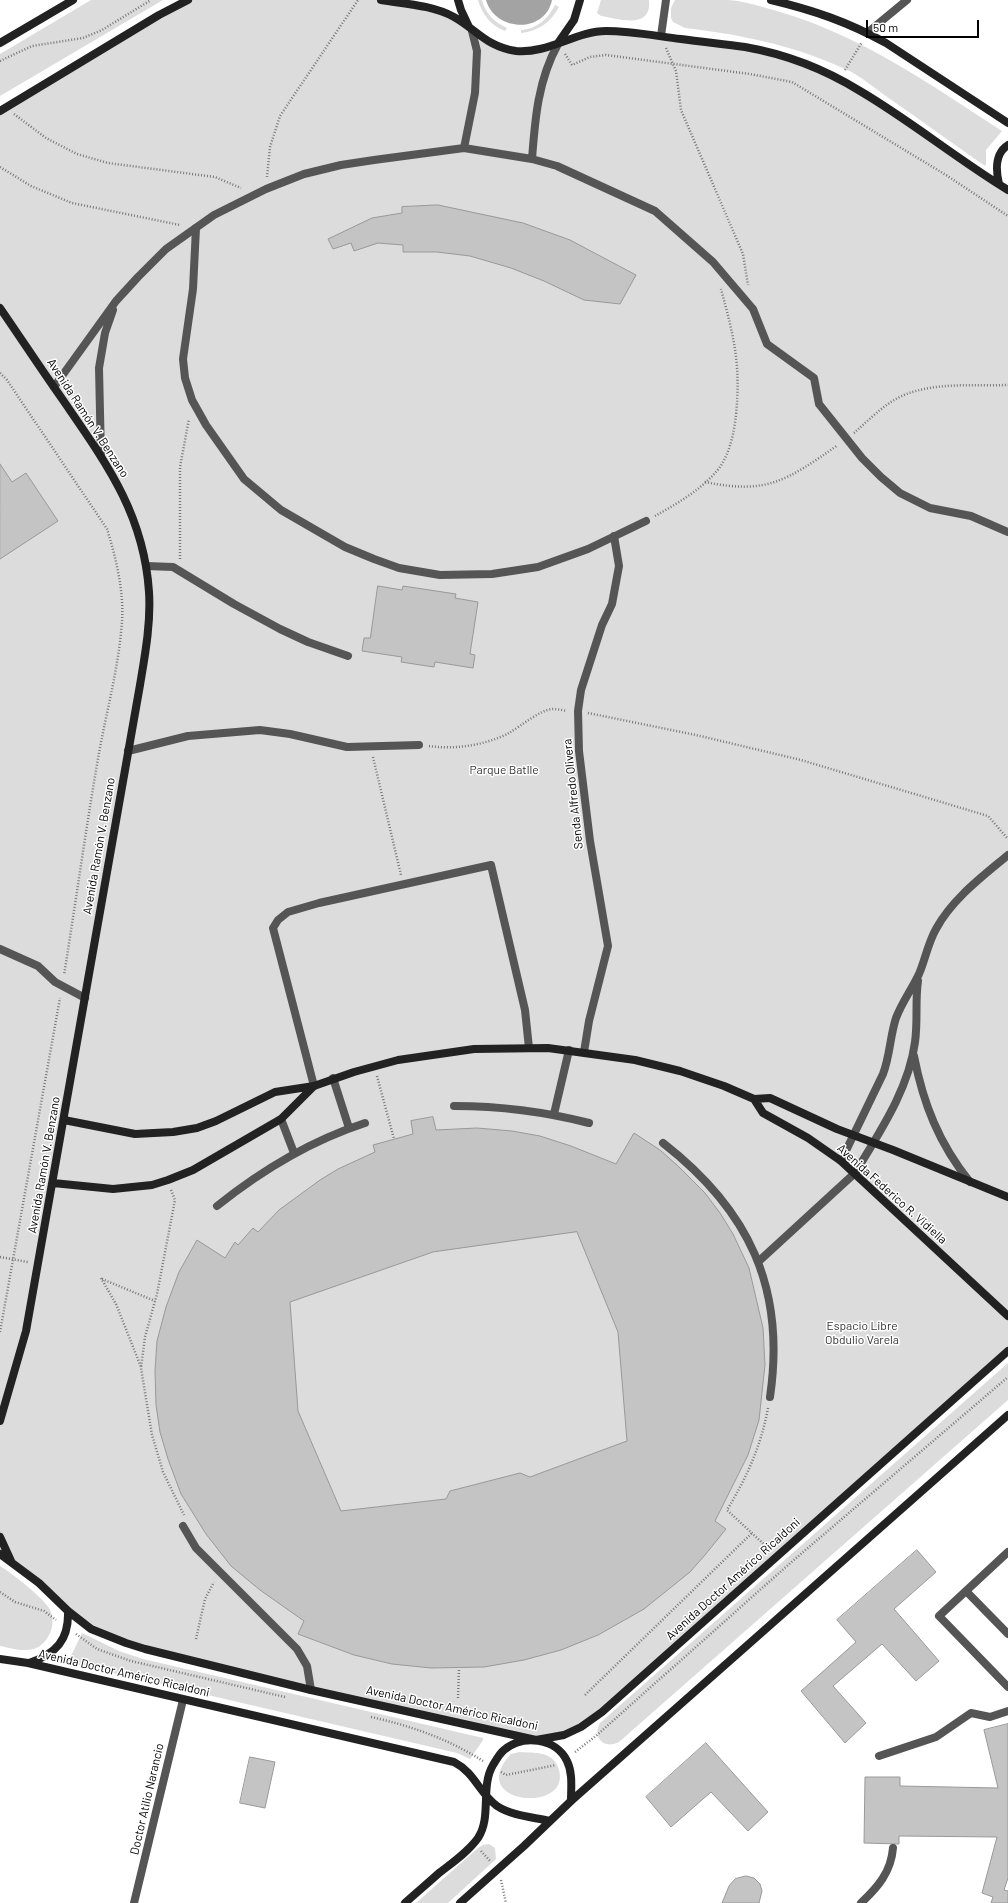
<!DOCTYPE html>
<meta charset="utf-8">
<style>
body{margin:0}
#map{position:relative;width:1008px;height:1903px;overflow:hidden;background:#fff;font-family:Barlow,sans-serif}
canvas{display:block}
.scale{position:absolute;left:866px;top:20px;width:113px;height:18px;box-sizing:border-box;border:2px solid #000;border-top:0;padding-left:5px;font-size:12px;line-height:14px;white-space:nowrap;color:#000;-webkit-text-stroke:3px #fff;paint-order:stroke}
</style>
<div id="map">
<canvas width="1008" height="1903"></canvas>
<div class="scale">50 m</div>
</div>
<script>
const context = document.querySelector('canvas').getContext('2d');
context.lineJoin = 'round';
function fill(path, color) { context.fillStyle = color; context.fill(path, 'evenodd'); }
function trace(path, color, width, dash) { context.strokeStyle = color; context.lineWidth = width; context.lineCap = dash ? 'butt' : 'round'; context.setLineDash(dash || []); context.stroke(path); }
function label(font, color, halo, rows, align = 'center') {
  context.font = font + ' Barlow,sans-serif'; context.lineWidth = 3; context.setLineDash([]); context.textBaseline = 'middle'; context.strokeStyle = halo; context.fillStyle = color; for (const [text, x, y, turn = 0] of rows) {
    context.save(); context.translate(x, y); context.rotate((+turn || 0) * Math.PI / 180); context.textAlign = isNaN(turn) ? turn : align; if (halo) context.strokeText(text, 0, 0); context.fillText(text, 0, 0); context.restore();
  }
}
fill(new Path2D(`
 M91,0H163L0,96V54Z
 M188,0H381L441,12L472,31L516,51L605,31L747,47L840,80L1008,190V1351L581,1727L536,1740L145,1649L91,1629L0,1554V111Z
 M478,0H482C485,13 494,22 507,28L505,31C491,26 482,14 478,0Z
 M601,0H649C652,30 619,19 601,16L597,13Z
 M675,0C692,0 710,0 727,0C745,1 763,7 780,12C862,36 931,85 1002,131L986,150V164L985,166C954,144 924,123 893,101C876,90 862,76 843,68C789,44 742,35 685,28L673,22L671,18V8Z
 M555,5L559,7C551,22 539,31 521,33V30C537,29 548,19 555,5Z
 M1008,1363V1400L619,1742C604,1750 592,1737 600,1723Z
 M0,1566C13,1574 41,1596 49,1608C58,1622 49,1644 34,1649C23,1652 10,1648 0,1646Z
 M82,1633L119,1651L143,1659L483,1738V1740L470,1759L457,1753L66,1662L73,1652Z
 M520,1752C534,1753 552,1751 558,1767C576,1815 463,1805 511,1754Z
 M489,1844L495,1848L496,1859L448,1903H416L478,1848L483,1845Z`), '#dcdcdc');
fill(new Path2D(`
 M486,0H552C545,34 495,32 486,0Z`), '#a3a3a3');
const building = new Path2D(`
 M438,205L523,223L570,240L636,275L620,304L584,300L544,281L511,268L470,256L437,252H403V245L378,243L354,251L351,243L333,249L328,239L372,218L402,213V207Z
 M0,464L12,482L26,473L58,521L0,559Z
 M378,586L402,590L403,586L456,594L455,598L478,602L470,654L475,655L473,668L435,662L434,667L401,662L402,657L362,651L364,638H370Z
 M433,1117L436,1130L477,1128L512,1131L540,1136L571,1146L616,1164L634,1133L660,1150L677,1165L705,1193L720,1213L733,1234L749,1268L763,1328L765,1365L759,1420L748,1455L715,1521L726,1529L705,1555L690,1572L644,1609L598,1635L561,1650L524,1660L484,1667L431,1668L392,1664L354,1655L298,1634L304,1621L260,1590L231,1566L206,1534L181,1494L168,1459L160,1432L156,1405L155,1371L157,1341L166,1307L179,1272L197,1240L225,1258L235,1242L238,1245L253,1228L258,1232L279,1210L320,1180L338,1169L375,1152L373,1145L413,1134L411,1121ZM577,1232L618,1332L627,1441L530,1477L520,1473L450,1491L446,1499L341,1511L298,1411L290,1302L433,1252Z
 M917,1550L936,1572L894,1609L939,1661L916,1681L882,1644L833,1686L866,1723L845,1743L801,1691L856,1642L837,1620Z
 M1008,1724V1878L1004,1890L1008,1891V1903H991L993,1897L982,1893L997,1837L899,1836V1844L864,1843L865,1777H900V1786L998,1788L984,1730Z
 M706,1743L768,1812L748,1831L711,1792L671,1827L646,1797Z
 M250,1757L275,1762L265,1808L240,1803Z
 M746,1876L754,1878L760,1884L762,1891L759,1903H722L729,1886L735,1879Z`);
fill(building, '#c4c4c4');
trace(building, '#999', 1);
trace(new Path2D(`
 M666,48L676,71L681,110L743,254L748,285
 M565,54L572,65L590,57L606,55L750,74L792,82L946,175L1008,216
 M0,61L32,46L83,38L102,30L151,0
 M845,70L862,42
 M14,114L46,138L77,154L108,163L215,177L241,188
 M0,167L31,186L72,203L180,225
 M267,177L270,147L280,116L358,0
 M0,373L7,380L107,529C116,558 124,591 122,621C119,666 107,709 99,753C86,827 76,901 64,975
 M854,433C869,420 885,403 904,395C936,382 974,386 1008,385
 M705,482C768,495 787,480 838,445
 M655,516C678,503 703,489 720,467C730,452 734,433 736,415C741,365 734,337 721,289
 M180,559V467L189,419
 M588,713L696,735L801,760L988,816L1008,839
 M429,746C455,750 486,745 509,733C521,726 540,710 552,709C557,709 562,710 567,711
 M373,757L401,875
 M377,1076L394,1139
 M171,1190L175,1200L157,1294L145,1337L141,1368L152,1435L163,1472L184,1515
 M0,1257L28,1262
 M101,1278L116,1304L141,1367
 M102,1279L155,1301
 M0,1332L60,998
 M768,1408C761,1446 747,1477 727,1510L769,1549
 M0,1592L15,1602L44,1611L56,1620
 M76,1634L97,1649L131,1661L285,1697
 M196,1639L205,1599L214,1582
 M585,1695L752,1533
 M458,1698L459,1668
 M371,1717C412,1726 448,1739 483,1761
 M575,1752L597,1735L788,1565L1008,1377
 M501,1772L506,1775L556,1765
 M481,1851L491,1862
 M501,1880L506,1903`), '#777', 2.5, [1, 2]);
trace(new Path2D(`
 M196,228L193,289L183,359L185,378L192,400L206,425L244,479L281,510L345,547L374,559L399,568L440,575L492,574L538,567L588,549L646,521
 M146,566L173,567L234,604L280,629L308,642L348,656
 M128,751L188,736L260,730L290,734L347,747L419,745
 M0,949L38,966L55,982L85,998
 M584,1052L589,1021L608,946L590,841L579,751L578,711L581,690L602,625L612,604L619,566L614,536
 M333,1078L349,1128
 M314,1086L273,928L278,920L288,912L319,903L491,865L525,1010L529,1048
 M454,1106C502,1106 542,1111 589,1123
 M554,1114L569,1050
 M281,1119L294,1153
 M663,1143C749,1210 786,1288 770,1397
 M217,1206C262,1170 310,1141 365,1123
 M758,1262L855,1173
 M183,1526L196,1548L297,1649L307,1666L311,1690
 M1008,1552L939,1616L1008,1687
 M966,1591L1008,1634
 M879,1756L936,1737L971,1713L990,1717L1008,1711
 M861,1903C878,1887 891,1872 893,1848`), '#555', 8);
trace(new Path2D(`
 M867,33L907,0
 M661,36L666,0
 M464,148L475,93L477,51L472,31
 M532,159C535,119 538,80 558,44
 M54,387L116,301L138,277L166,249L214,215L266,189L304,174L341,165L374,160L464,148L532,159L557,166L655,211L713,262L753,309L767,344L814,378L819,404L862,458L881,477L900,493L930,508L971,516L1008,532
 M101,456L99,368L105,333L113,310
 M914,1056C923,1103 939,1144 970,1182
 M841,1161L883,1074C890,1056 890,1036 896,1018C902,1002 912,989 919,974C925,960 928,943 936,929C952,899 983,876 1008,855
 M855,1173C879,1133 909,1089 915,1042C918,1021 915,1001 918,981
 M134,1903L183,1700`), '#555', 8);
trace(new Path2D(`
 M381,0C405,4 432,5 454,17C477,30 487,47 516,51C548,54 576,31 606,31C631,31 656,36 681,39C702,42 724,44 745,47C785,54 826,70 860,91C911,121 957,159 1008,190
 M458,0L461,10L469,27
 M771,0C813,10 848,22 886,43L1008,123
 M0,43L73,0
 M558,43L574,20L580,0
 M0,111L159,15L188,0
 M999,184C996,171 994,154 1008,145
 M0,308C22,340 43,372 65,403C107,464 144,515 149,592C151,623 145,655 140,685L26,1331L0,1421
 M754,1099L763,1113L808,1138L841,1161L1008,1316
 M64,1120L135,1134L173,1132L197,1128L216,1121L275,1092L314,1086L354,1072L398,1060L474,1049L548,1048L635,1060L680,1071L724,1086L754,1099L770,1098L837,1129L893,1150L1008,1197
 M53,1183L113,1189L152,1185L168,1180L193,1170L281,1119L314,1086
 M0,1537L11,1561
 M0,1554L39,1583L68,1611L91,1629L126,1643L145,1649L311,1690L536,1740L564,1735L581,1727L602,1712L1008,1351
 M0,1659L28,1663C170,1697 312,1728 454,1762C475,1773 479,1793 497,1806C512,1816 533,1817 550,1821
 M29,1663C56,1654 69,1640 68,1611
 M405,1903C416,1893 428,1883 439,1873C452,1863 468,1852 478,1838C492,1817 480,1787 493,1765C496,1760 500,1753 504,1750C523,1734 556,1738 567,1761C573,1773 571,1788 571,1801
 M460,1903L524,1846L571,1801L1008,1415`), '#222', 8);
label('12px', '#000', '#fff', [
 ["Avenida Ramón V. Benzano",88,418,57],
 ["Senda Alfredo Olivera",573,794,-96],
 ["Avenida Ramón V. Benzano",99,846,-80],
 ["Avenida Ramón V. Benzano",44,1165,-80],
 ["Avenida Federico R. Vidiella",892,1194,42],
 ["Avenida Doctor Américo Ricaldoni",733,1579,-42],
 ["Avenida Doctor Américo Ricaldoni",124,1673,13],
 ["Avenida Doctor Américo Ricaldoni",452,1708,12],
 ["Doctor Atilio Narancio",147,1799,-77]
]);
label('12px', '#333', '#fff', [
 ["Parque Batlle",504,770],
 ["Espacio Libre",862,1326],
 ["Obdulio Varela",862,1340]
]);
</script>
